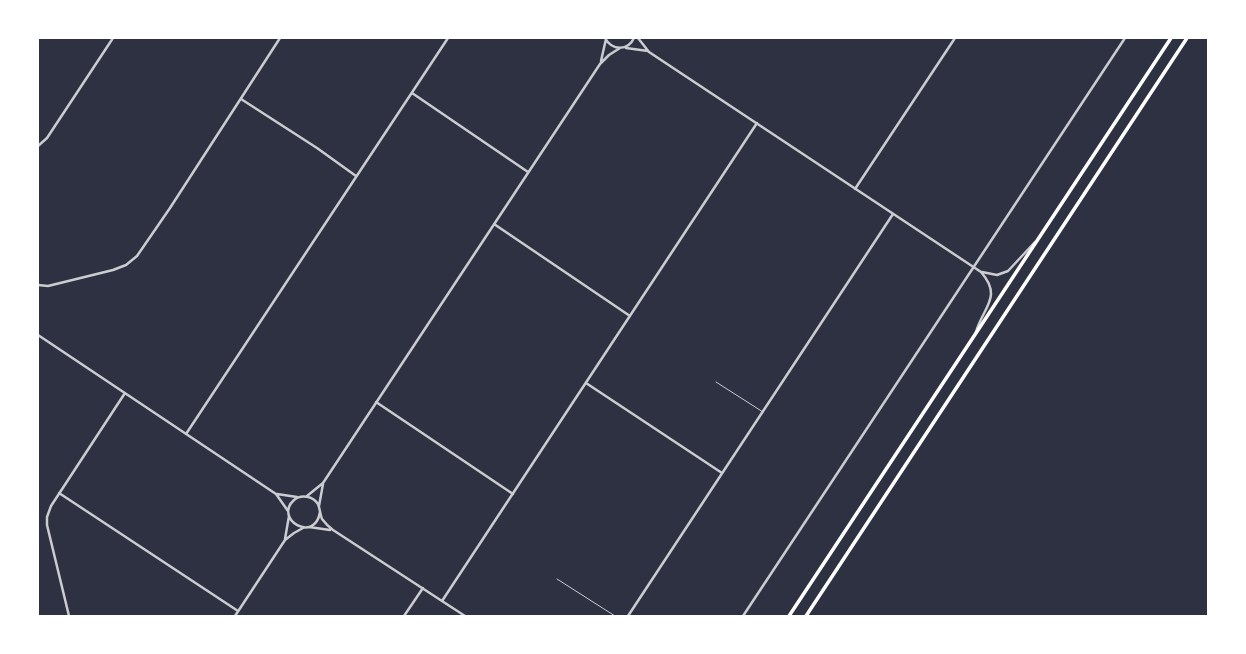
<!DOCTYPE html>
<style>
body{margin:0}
#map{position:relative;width:1246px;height:654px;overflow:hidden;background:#2d3142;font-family:Poppins,sans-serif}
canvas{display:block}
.frame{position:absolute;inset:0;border:39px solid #fff;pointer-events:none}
</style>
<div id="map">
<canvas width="1246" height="654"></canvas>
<div class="frame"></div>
</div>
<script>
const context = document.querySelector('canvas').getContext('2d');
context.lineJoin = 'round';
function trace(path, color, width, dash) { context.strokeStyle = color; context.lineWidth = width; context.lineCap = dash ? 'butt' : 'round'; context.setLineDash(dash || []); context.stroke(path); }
trace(new Path2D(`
 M716,382L763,412
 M557,579L615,616`), '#caccd0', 1);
trace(new Path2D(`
 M605,38C612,51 628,51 634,38
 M638,38L649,52L981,272C1003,297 983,307 976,332
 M626,48L648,51
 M601,61L606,39
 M412,93L528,172
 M241,99L317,148L356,176
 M38,146L47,138L113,38
 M855,189L955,38
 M494,224L630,316
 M982,272L997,275L1008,271L1035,242
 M38,285L48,286L113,270L126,265L137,256L170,208L280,38
 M38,335L276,494L288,511
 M586,383L722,473
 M376,402L513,494
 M186,434L448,38
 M59,493L238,611
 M277,494L297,497
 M307,496L323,483L600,64L609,55L620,48
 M319,506L323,484
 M320,512C315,544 273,519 294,500C301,494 313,496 318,504C320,509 320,514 322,519C325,523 329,527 333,530L465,616
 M309,527L330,530
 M285,539L289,516
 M442,601L757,123
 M69,616L47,525V517L51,506L125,393
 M235,616L285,540L294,533L303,528
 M404,616L423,588
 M628,616L893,214
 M743,616L1125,38`), '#caccd0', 2.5);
trace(new Path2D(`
 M789,616L1171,38
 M806,616L1187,38`), '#fff', 3.5);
</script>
